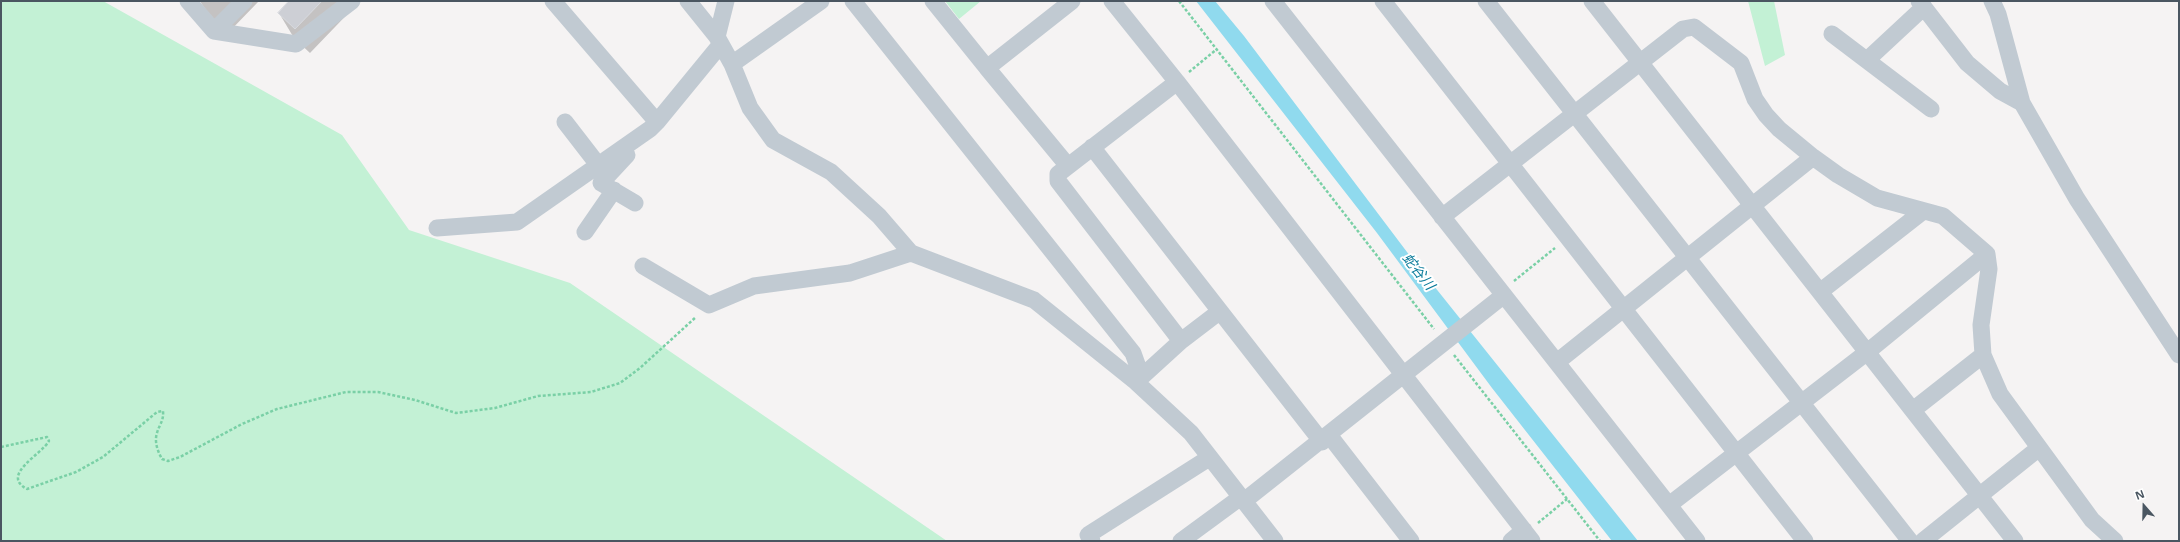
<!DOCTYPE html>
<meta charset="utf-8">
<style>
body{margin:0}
#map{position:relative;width:2180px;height:542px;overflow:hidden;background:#f5f3f3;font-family:"Open Sans",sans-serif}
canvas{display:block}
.frame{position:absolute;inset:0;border:2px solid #4a5661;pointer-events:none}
.north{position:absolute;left:2124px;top:486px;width:40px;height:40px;-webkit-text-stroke:3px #fff;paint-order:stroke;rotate:340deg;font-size:11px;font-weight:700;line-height:16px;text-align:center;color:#4a5661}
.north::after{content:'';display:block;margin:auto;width:14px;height:18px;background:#4a5661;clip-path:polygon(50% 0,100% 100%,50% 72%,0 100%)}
</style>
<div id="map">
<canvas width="2180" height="542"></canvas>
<div class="frame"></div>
<div class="north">N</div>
</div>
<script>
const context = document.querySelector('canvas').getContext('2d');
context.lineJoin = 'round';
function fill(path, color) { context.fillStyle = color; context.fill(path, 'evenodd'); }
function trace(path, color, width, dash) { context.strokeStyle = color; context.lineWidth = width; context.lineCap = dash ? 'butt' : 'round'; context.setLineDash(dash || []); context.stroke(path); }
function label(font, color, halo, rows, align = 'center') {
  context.font = font + ' "Open Sans","Noto Sans JP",sans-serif'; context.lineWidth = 4; context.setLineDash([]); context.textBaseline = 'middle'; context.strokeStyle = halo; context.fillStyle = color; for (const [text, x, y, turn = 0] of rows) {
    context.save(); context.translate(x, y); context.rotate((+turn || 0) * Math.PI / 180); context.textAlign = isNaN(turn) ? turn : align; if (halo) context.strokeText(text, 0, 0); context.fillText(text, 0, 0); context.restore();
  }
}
fill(new Path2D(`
 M1,1H103L342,135L409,230L570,283L947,541H1Z
 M945,1H981L959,19Z
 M1748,1H1774L1785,55L1765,66Z`), '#c3f1d5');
fill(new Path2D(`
 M1196,1H1215L1244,36L1410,256L1638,541H1612L1492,388L1377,233Z`), '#90daee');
fill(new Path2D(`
 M200,1H259L227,34L209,16Z
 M290,1H360L310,53L294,38L279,13Z`), '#0003');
const building = new Path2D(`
 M289,1H322L295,29L278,13Z`);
fill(building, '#cdcfd5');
trace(building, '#d7d9de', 1);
trace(new Path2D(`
 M1179,1L1434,329
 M1189,72L1217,49
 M1514,281L1555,248
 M1454,355L1600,541
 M1,447L47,437L49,441C41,455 0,475 27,489L76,472L103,457L157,412L163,411C164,421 159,425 157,433C154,442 158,452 162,459L168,461L180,457L242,424L277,409L346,392H378L415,400L456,413L495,408L538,396L591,392L620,383L640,368L696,317
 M1538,523L1567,499`), '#7ad0a6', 2.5, [3, 2]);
trace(new Path2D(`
 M188,1L214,31L296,44L352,1
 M553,1L657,122L721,44
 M688,1L717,37L732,64L750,108L773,140L831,172L879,216L911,253L1034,300L1136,382L1191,433L1275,541
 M853,1L1133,353L1138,367L1136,382
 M933,1L987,68
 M1112,1L1177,82L1058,174V181L1181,341
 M1273,1L1697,541
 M1383,1L1805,541
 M1486,1L1910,541
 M1592,1L2015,541
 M1919,1L1967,63L2000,91L2022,103
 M1992,1L1998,14L2022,103L2077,199L2179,355
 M214,31L244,1
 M1832,34L1931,109
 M717,37L726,1
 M1867,60L1924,7
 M732,64L821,1
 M1177,82L1532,541
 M565,122L599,166
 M1092,147L1322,442
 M627,155L601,183L635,203
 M1068,166L987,68L1072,1
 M1442,217L1683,29L1694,27L1741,63L1755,99L1766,115L1779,129L1813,157L1838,175L1877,198L1943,216L1987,254L1866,353L1669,505
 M437,228L517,222L650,129L657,122
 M585,232L614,190
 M1987,254L1989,269L1981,325L1983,355L2000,394L2092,520L2115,541
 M643,266L709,305L754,286L850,273L911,253
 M1821,291L1922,212
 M1557,362L1813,157
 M1136,382L1181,341L1219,312
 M1913,410L1983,355
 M1329,435L1411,541
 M1244,501L1504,295
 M1092,541L1088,535L1209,458
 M1181,541L1241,497
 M1511,541L1524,530
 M1923,541L2039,448`), '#c1cad2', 17);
label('italic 14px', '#0c7c9b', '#fff', [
 ["蛇谷川",1418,272,51]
]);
</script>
